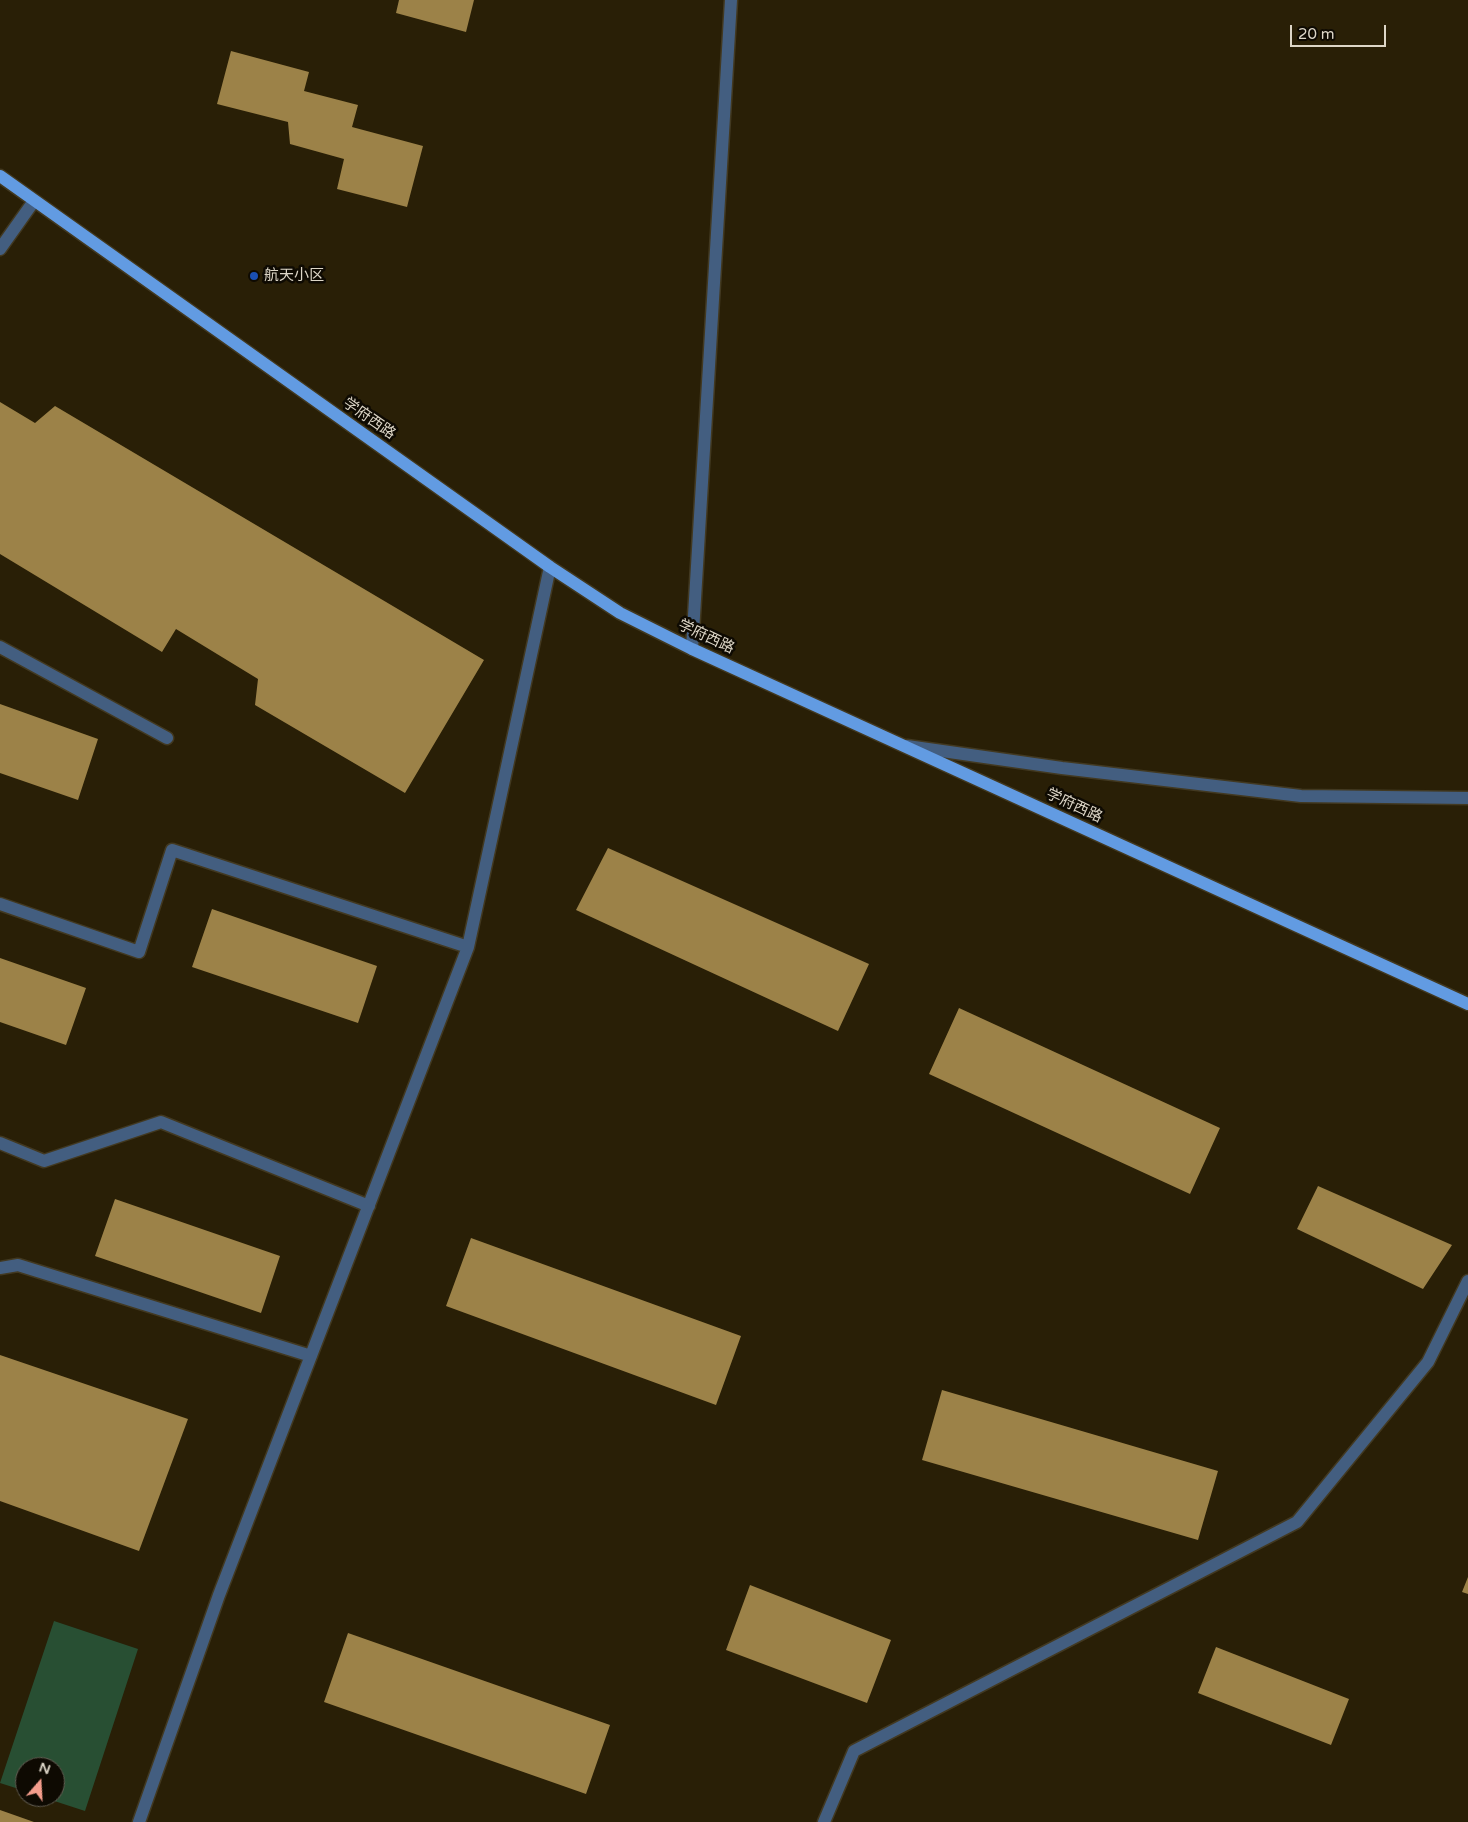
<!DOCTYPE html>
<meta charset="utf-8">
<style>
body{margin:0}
#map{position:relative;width:1468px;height:1822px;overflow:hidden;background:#291f06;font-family:"Varela Round",sans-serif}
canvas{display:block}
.north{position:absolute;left:15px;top:1757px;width:50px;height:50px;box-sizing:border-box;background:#0e0a02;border:1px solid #615c51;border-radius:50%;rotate:19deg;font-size:14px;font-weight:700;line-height:20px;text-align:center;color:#ddd6c7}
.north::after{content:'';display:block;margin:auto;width:18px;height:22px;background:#f49d8c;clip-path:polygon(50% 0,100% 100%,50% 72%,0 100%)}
.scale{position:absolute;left:1290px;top:25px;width:96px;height:22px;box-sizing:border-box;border:2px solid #ddd6c7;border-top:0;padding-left:6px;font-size:15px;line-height:18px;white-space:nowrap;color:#ddd6c7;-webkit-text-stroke:4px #0e0a02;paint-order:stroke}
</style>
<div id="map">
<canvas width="1468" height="1822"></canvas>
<div class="north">N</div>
<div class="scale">20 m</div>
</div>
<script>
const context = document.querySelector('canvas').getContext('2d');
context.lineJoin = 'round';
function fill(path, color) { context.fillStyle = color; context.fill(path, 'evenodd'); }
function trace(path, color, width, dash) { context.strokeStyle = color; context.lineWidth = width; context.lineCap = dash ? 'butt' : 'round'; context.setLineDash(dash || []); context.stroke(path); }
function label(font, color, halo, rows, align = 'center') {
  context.font = font + ' "Varela Round","Noto Sans SC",sans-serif'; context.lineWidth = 5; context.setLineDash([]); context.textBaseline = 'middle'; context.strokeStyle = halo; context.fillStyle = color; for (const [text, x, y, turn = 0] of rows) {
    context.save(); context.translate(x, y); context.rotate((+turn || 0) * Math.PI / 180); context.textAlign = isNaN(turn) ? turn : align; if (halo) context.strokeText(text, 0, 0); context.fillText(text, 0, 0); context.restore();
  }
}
fill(new Path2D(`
 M54,1621L138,1649L85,1811L42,1797H55V1767H25V1791L0,1783Z`), '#284f33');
fill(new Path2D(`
 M399,0H474L466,32L396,13Z
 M231,51L309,72L304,91L358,105L352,127L423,146L407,207L337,189L344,159L290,144L288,122L217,104Z
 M0,402L35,423L55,406L484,660L405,793L255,705L258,679L176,629L162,652L0,554Z
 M0,704L98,739L78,800L0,773Z
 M608,848L869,964L838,1031L576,910Z
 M212,909L377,966L358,1023L192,967Z
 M0,958L86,988L66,1045L0,1022Z
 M959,1008L1220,1128L1190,1194L929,1074Z
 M1318,1186L1452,1245L1423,1289L1297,1229Z
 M115,1199L280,1256L261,1313L95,1256Z
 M471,1238L741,1336L716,1405L446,1306Z
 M0,1355L188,1419L139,1551L0,1501Z
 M942,1390L1218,1471L1198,1540L922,1460Z
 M1468,1577V1594L1462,1592Z
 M750,1585L891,1640L867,1703L726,1650Z
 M348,1633L610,1725L586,1794L324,1702Z
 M1216,1647L1349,1699L1331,1745L1198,1693Z
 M0,1810L34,1822H0Z`), '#9c8248');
const minor = new Path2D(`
 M0,249L34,201
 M0,647L167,738
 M692,649L731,0
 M907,746L1062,768L1301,796L1468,798
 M0,904L139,952L172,850L468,947
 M0,1143L44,1161L161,1122L369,1206
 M0,1268L18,1265L311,1356
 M139,1822L219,1595L468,947L550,567
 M824,1822L854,1751L1297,1522L1428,1362L1468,1281`);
const major = new Path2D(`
 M0,176L550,567L620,613L692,649L1468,1004`);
trace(minor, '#423921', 15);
trace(major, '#423921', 15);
trace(minor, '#435e80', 12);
trace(major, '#629be2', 12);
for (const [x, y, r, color] of [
 [254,276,5,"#1a4fb4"]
]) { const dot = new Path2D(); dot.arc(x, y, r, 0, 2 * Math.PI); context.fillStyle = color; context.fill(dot); trace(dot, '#0e0a02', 2); }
label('15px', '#ddd6c7', '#0e0a02', [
 ["航天小区",264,276]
], 'left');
label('15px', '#ddd6c7', '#0e0a02', [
 ["学府西路",369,419,35],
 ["学府西路",706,637,25],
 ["学府西路",1074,806,25]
]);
</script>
